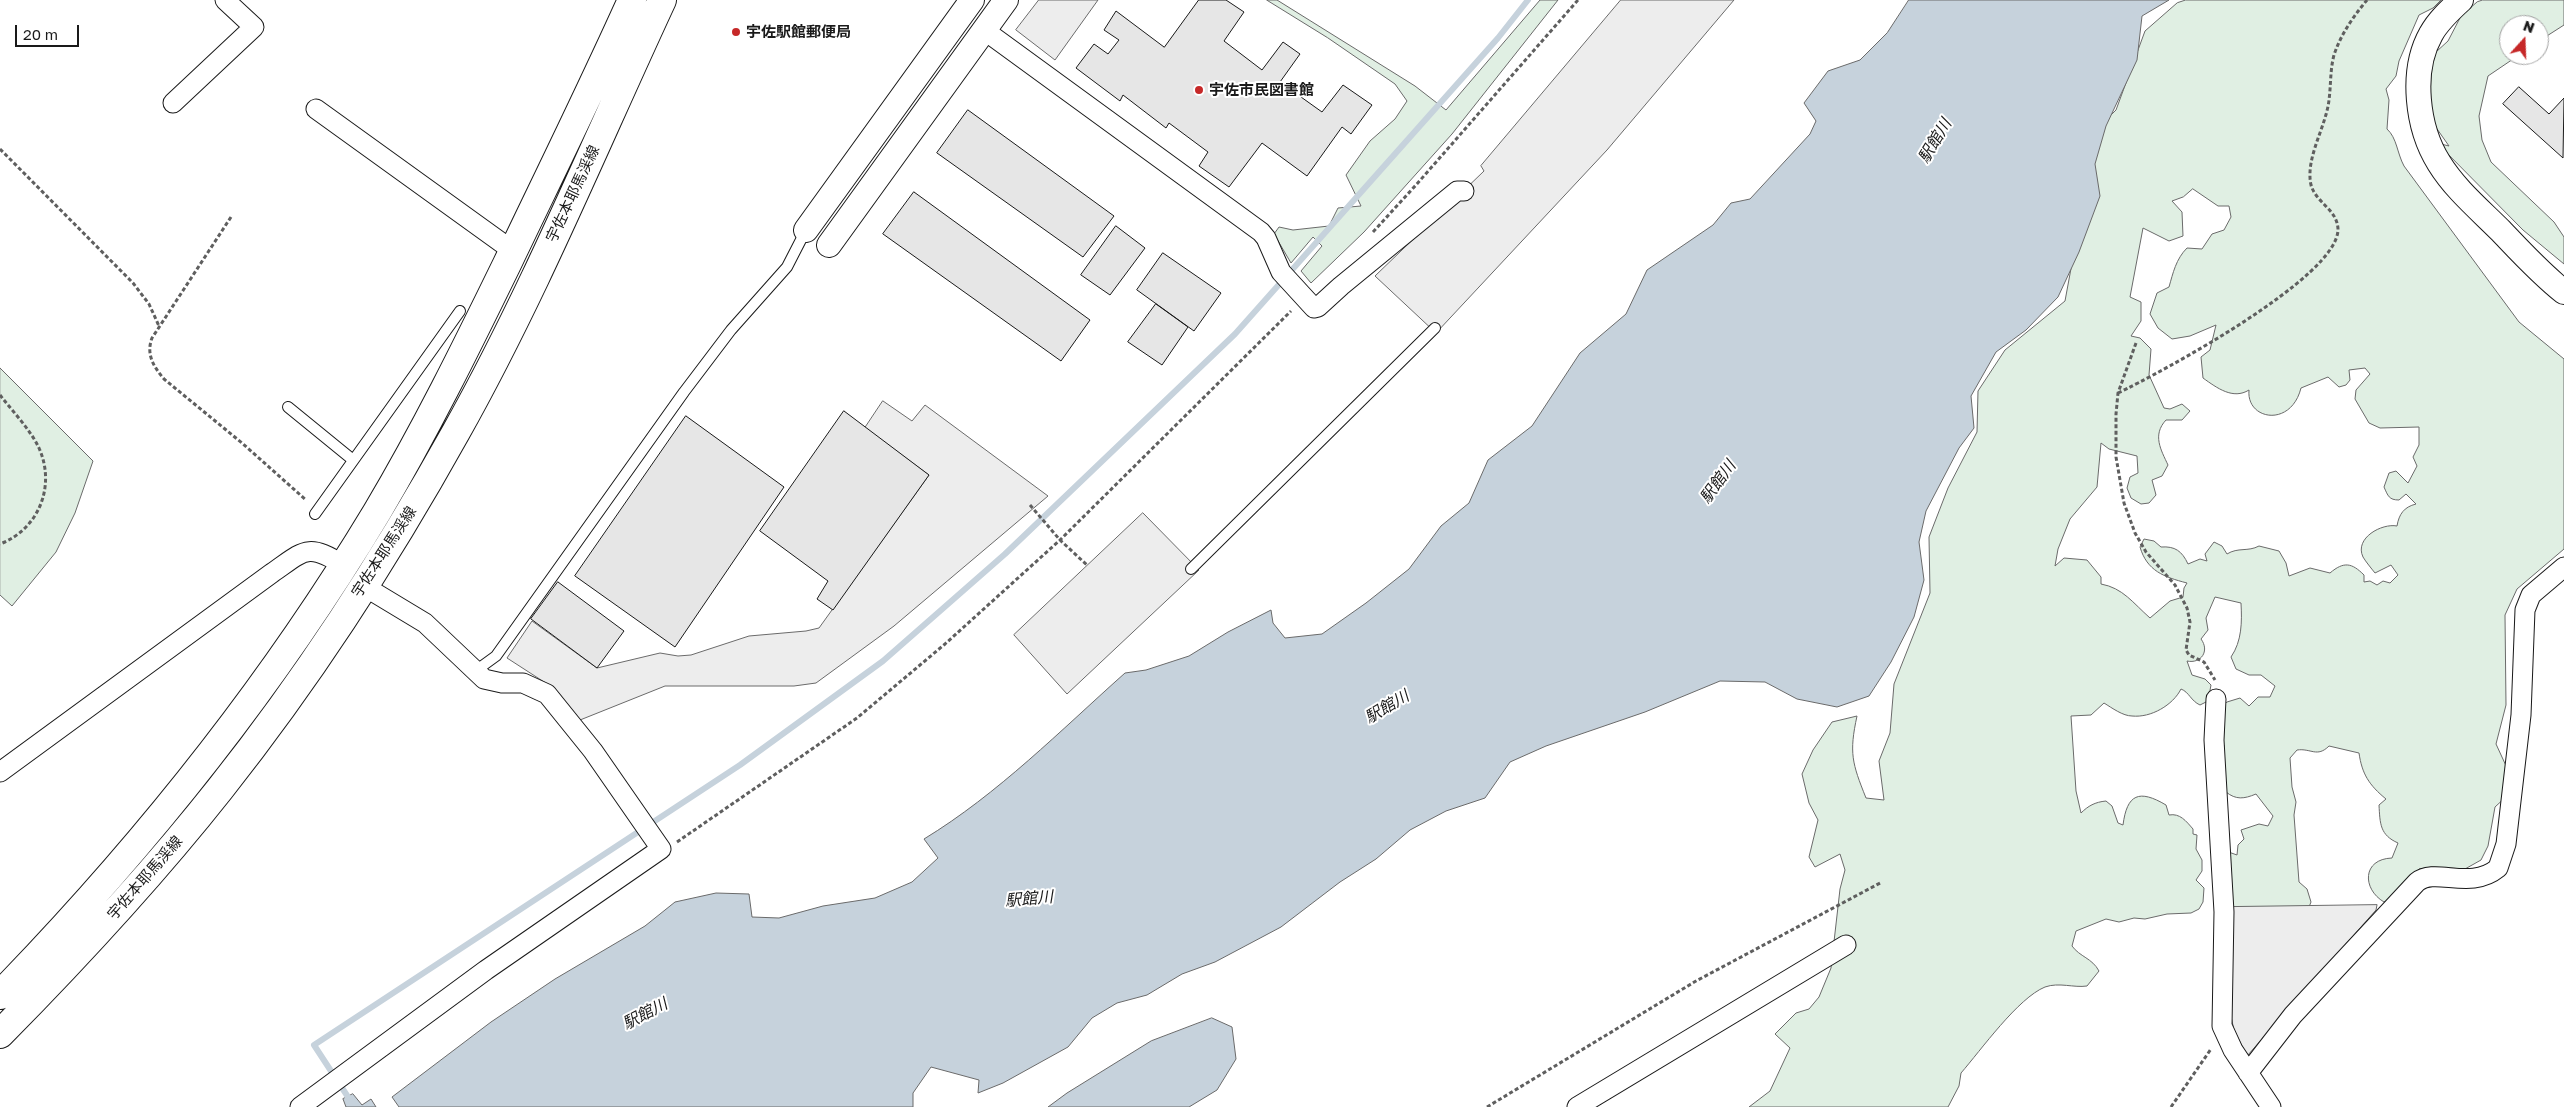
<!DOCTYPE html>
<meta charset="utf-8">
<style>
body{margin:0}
#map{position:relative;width:2564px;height:1107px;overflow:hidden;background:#fff;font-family:"Golos Text",sans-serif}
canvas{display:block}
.north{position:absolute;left:2499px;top:15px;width:50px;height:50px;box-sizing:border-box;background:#fff;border:1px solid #a3a3a3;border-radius:50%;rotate:20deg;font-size:14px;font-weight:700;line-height:20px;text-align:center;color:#1a1a1a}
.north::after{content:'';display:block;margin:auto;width:18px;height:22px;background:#c62828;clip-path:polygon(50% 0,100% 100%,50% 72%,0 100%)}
.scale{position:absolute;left:15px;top:25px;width:64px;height:22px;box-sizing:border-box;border:2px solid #1a1a1a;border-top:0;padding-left:6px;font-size:15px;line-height:18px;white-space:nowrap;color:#1a1a1a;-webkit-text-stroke:4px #fff;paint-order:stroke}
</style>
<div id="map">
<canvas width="2564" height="1107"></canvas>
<div class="north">N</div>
<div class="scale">20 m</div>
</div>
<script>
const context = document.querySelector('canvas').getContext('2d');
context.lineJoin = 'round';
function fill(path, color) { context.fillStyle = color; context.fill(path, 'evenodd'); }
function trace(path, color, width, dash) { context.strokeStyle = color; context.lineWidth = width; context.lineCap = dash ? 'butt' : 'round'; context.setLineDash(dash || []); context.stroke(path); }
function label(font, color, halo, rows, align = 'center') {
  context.font = font + ' "Golos Text","Noto Sans JP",sans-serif'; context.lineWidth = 4; context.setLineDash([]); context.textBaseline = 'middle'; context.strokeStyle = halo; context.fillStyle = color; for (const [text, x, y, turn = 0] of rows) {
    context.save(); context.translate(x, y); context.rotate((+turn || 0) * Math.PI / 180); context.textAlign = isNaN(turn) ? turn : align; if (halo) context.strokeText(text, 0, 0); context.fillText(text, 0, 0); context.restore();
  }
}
const green = new Path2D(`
 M1267,0H1277L1415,86L1446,110L1540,0H1558L1452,134L1364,232L1311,283L1301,271L1322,246L1313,237L1291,263L1274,234L1279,227L1293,230L1329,226L1338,208L1361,206L1346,175L1370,141L1395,119L1407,101L1395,84L1328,38Z
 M2186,0H2441L2433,8L2419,15L2399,61L2396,76L2386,89L2389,100L2387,129C2397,138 2397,153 2404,166L2519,322L2564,359V549L2517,589L2505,615L2506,705L2496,744L2513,781L2508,795L2495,807L2488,846L2481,860L2465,869L2432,867L2419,869L2395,899L2384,902C2362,889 2362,859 2392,858L2398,843C2380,835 2380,824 2379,805L2386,799C2369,785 2362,774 2359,753L2329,746C2317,758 2311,748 2297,750L2290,758L2292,787L2296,802L2294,815L2299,882L2307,889L2311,902L2307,912L2229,915L2223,850L2237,855L2238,845L2244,839L2241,830L2259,824L2268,826L2273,816L2256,794C2244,799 2236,800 2226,792L2218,759L2224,746L2221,737L2220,708L2227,702L2240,698L2249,706L2258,697H2270L2275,686L2261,675H2249L2236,669L2231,657C2242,641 2242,622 2241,603L2215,597L2206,618L2208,630L2201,639C2210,651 2201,664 2187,661L2192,675L2205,679L2211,685L2208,701L2200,705C2191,701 2189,692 2181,689C2173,705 2151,718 2132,716C2123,716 2112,708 2104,703L2091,715L2071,716L2076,791L2081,813C2088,806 2095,802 2106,801L2112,806L2118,823L2123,825C2127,794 2139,789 2166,805L2169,815C2180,813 2186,821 2193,829V834L2197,835L2196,849L2202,860V871L2196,880L2204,888L2203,902L2199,909L2191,913L2167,914L2145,919L2134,918L2119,922L2106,919L2076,931L2072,946C2080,957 2092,958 2099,971L2087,986C2074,988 2059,982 2045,987C2018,998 1981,1050 1961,1073L1959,1086L1948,1107H1749L1770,1091L1790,1048L1775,1034L1796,1013L1809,1009L1819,997L1831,968L1840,889L1845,870L1840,854L1815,867L1809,857L1818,820L1809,803L1802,774L1813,750L1832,722L1857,716C1849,753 1852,763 1866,798L1884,800L1879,761L1890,733L1894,684L1930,593L1929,537L1948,488L1977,432L1978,391L2005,350L2065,301L2091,160L2102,124L2116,110L2145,31L2177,3ZM2193,189L2218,206H2229L2231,217L2224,230L2212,234L2202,249L2187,248C2176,259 2173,273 2169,287L2157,293L2150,314L2158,328L2172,339L2190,336L2216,325L2210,350L2201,357L2203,378C2217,388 2233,400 2249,390C2246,420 2291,428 2301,388L2328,377L2339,387L2346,385L2350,380L2349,370L2365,368L2370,374L2356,390L2355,399L2369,423L2380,428L2419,427V445L2413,457L2417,466L2408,483L2396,471L2389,473L2384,487C2388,496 2389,500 2399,500L2406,494L2416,504C2404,507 2399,514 2397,526C2382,523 2354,538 2363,557C2366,562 2371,568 2375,573L2391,565L2398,575L2390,583L2383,581L2377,585L2370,581L2364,582V575C2352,563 2344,561 2330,573L2310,568L2289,576L2286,563L2279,551L2259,546C2248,552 2238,547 2227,554L2222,546L2214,542L2205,554L2207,561L2200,559L2188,564C2182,551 2175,546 2161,547L2154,541L2144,539L2140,547C2147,571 2164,577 2187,583L2184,588L2183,597L2170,601L2150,618C2133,603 2123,588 2101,584V577L2087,560L2064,558L2055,566L2058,549L2070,519L2097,487L2101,443L2109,449L2137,456L2138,473L2130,477L2127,488L2131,498L2141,504L2149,503L2156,495L2152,480L2162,476L2168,465C2161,450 2152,435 2166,420H2182L2190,411L2182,404L2170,409L2164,408L2149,375L2151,349L2140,338L2131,336L2141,321V302L2130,297L2143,228L2169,241L2183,236L2182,212L2172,201L2183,197Z
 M2483,0H2564V25L2539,41V25H2509V55H2519L2488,76L2479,116L2482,140L2491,162L2554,222L2564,237V264L2523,230L2437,143L2449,146L2423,109L2422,73L2436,52L2448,41L2461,16L2477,2Z
 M0,368L93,461L75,513L56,552L12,606L0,595Z`);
fill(green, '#e0efe3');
trace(green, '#6a6a6a', 1);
const parking = new Path2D(`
 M1039,0H1098L1055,60L1016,30Z
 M1621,0H1734L1607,150L1436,333L1375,276L1484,171L1481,166Z
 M883,401L912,421L925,405L1048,496L894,626L816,683L794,686H665L580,720L555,689L507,658L532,621L597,668L660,653L678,656L691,655L749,636L806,631L819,628L929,475L865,428Z
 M1143,513L1199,570L1067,694L1014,635Z
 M2377,905L2376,910L2247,1056L2234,1030L2230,1012L2231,907Z`);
fill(parking, '#ededed');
trace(parking, '#6a6a6a', 1);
const water = new Path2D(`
 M1909,0H2169L2142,16L2137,60L2106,126L2095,164L2100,196L2079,252L2058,297L2026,330L1996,352L1971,396L1974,428L1959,448L1926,511L1919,542L1924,580L1914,617L1891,662L1869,696L1837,707L1797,699L1765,682L1720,681L1645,712L1546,746L1510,762L1485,798L1446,811L1410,830L1376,859L1340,882L1281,927L1215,962L1182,974L1147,995L1117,1003L1092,1018L1068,1047L1003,1083L978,1093L979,1080L931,1067L913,1093V1107H399L392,1097L491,1022L555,979L645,926L675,902L716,893L749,894L752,917L779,918L823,906L875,898L912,882L938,858L924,839C998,794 1061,730 1125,673L1146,670L1189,656L1228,632L1271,610L1273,623L1285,638L1322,634L1366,603L1409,569L1441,526L1469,503L1488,460L1532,426L1580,353L1626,314L1647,270L1713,225L1731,203L1750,199L1810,134L1816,121L1804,103L1828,71L1860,60L1887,33Z
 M1212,1018L1232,1027L1236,1059L1217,1090L1189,1107H1048L1067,1093L1151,1041Z
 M353,1094L362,1105L371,1099L376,1107H346L343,1099Z`);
fill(water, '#c6d2dc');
trace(water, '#6a6a6a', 1);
trace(new Path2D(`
 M348,1097L314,1045L740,765L883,661L1005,554L1235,334L1498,38L1528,0`), '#c6d2dc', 6);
const building = new Path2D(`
 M1199,0H1226L1244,12L1224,41L1262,70L1283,42L1300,54L1280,82L1322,112L1343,85L1372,105L1351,134L1342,127L1307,176L1262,143L1229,187L1199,166L1208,152L1169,123L1166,128L1123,95L1120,101L1076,68L1094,44L1108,54L1119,40L1104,30L1116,11L1164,47Z
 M2519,87L2549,114L2564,98L2563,158L2503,104Z
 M968,110L1114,216L1083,257L937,153Z
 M914,192L1090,320L1061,361L883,234Z
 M1116,226L1145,248L1110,295L1081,275Z
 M1163,253L1221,293L1194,331L1137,290Z
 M1156,304L1188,327L1162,365L1128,342Z
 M844,411L929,475L833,610L817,599L828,581L760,531Z
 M686,416L784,487L675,647L575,576Z
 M558,582L624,631L597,668L531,619Z`);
fill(building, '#e6e6e6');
trace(building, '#1a1a1a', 1);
const service = new Path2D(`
 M288,407L353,460
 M315,514L460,311
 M1191,569L1435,328
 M474,672L496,656L684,392L731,330L787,267L806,230`);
const minor = new Path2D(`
 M984,30L1261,232L1266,238L1281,272L1314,308L1318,307L1341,286L1457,191H1464
 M173,103L254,27L225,0
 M316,109L513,251
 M2216,699L2214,740L2224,912L2222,1026L2233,1050L2271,1107
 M0,772L272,573C304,551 307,542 343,565
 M2248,1073L2293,1015L2417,882C2436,867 2470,891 2498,868L2506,844L2521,715L2525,610L2531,595L2564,567
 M300,1107L486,970L661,849L593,751L547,694L523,683H502L484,679L425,623L362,585
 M1577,1107L1846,945`);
const tertiary = new Path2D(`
 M2461,0C2450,10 2438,21 2431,34C2410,71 2417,128 2439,163C2455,189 2479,209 2501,231C2521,252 2541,274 2564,292
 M806,230L972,0
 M829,245L1006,0`);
const primary = new Path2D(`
 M0,995C143,848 271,688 377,512C425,431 466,348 507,264C549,176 592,89 632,0
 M0,1034C77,956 152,875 220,789C308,678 387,556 456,432C534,293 595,144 662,0`);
trace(service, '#1a1a1a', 12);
trace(minor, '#1a1a1a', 21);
trace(tertiary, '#1a1a1a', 26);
trace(primary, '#1a1a1a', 30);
trace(new Path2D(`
 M0,149L133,283L149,304L159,326
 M231,217L152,338C146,354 153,366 164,379L242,443L306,500
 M1373,232L1416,185L1578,0
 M2136,343L2118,393L2116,414V457L2124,503L2135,533L2146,552L2175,585L2187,608L2190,622L2186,650L2189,655L2204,662L2215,680
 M2118,393C2160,373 2339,277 2338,229C2337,209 2316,203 2311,185C2305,158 2326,127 2329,100C2331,85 2330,70 2334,55C2341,34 2353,17 2367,0
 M0,395C13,412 30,429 39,448C56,486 39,529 0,544
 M1030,505L1060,540L1088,566
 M677,842L857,718L945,644L1060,540L1291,311
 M1487,1107L1696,981L1882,882
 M2171,1107L2211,1049`), '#5f5f5f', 3, [4, 2.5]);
trace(service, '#fff', 10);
trace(minor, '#fff', 19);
trace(tertiary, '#fff', 24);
trace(primary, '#fff', 28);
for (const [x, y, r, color] of [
 [736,32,5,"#c62828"],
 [1199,90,5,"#c62828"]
]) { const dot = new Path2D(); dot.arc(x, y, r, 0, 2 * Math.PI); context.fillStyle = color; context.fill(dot); trace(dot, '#fff', 2); }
label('bold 15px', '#1a1a1a', '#fff', [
 ["宇佐駅館郵便局",746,32],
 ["宇佐市民図書館",1209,90]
], 'left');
label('15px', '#1a1a1a', '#fff', [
 ["宇佐本耶馬渓線",573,194,-65],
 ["宇佐本耶馬渓線",384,552,-57],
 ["宇佐本耶馬渓線",145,878,-49]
]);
label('italic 16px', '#1a1a1a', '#fff', [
 ["駅館川",1935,141,-59],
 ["駅館川",1718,482,-54],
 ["駅館川",1387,707,-31],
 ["駅館川",1029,899,-5],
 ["駅館川",645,1014,-28]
]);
</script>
